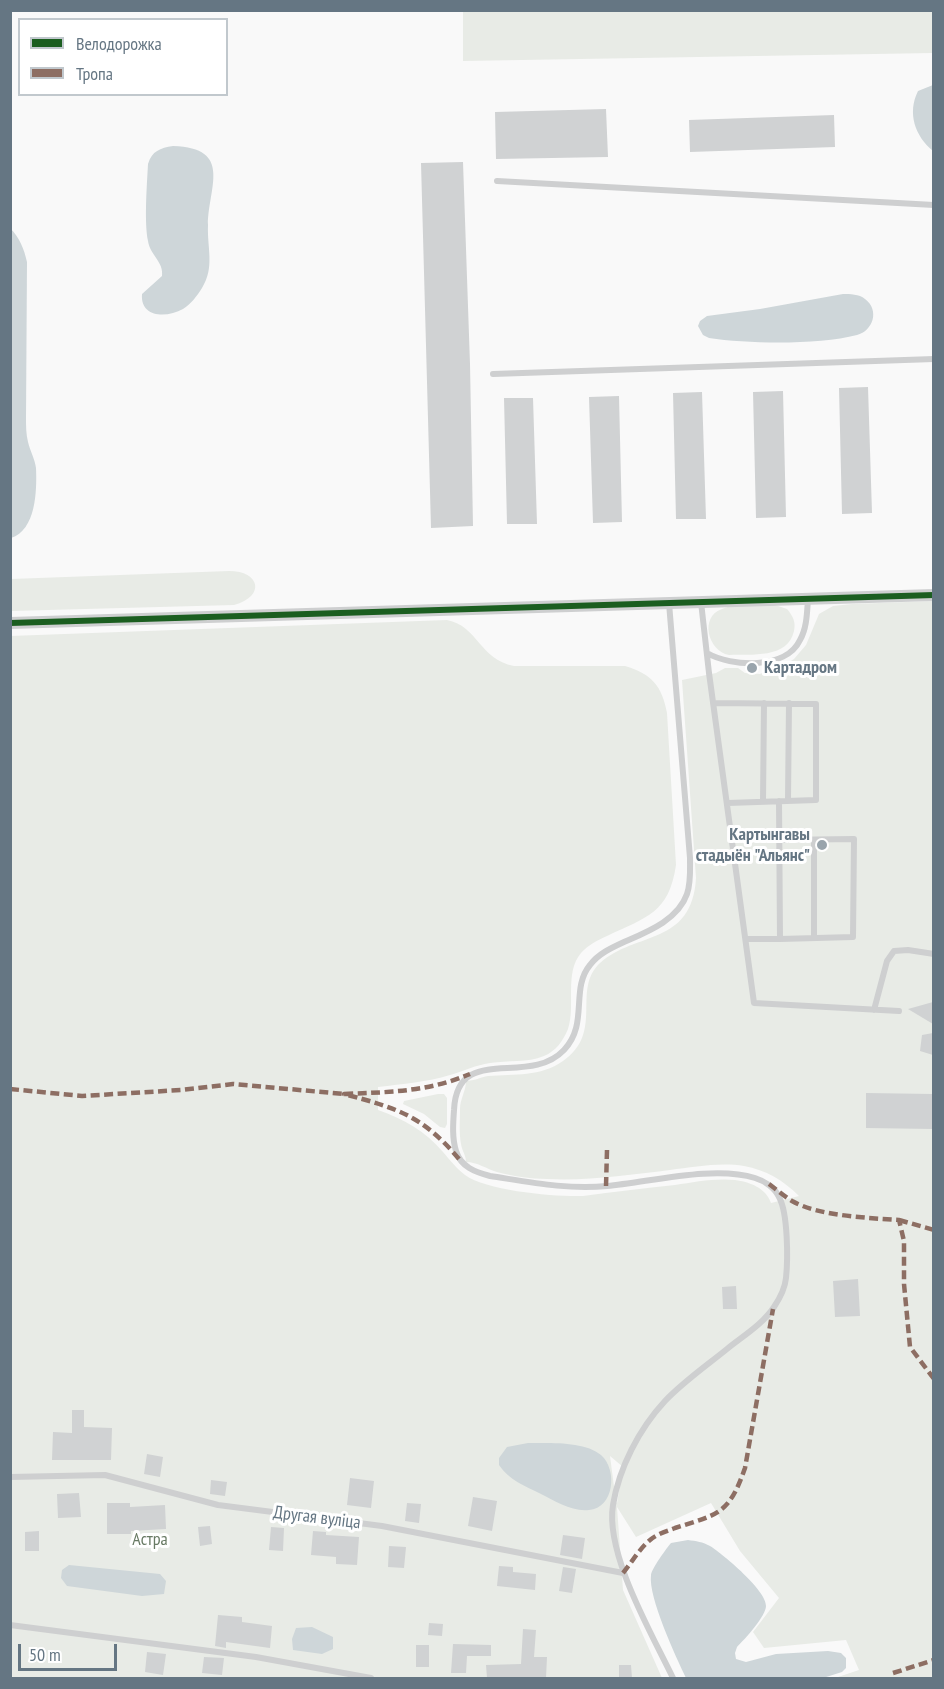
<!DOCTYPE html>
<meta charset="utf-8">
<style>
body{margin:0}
#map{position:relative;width:944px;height:1689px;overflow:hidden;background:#f9f9f9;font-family:"PT Sans Narrow",sans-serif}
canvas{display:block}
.frame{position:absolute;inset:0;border:12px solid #657683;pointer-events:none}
.legend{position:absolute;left:18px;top:18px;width:210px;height:78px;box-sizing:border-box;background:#fff;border:2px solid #c1c8cd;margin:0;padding:8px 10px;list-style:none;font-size:18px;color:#657683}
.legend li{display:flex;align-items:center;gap:12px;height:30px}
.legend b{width:30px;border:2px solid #c1c8cd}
.scale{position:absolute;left:18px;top:1644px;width:99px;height:27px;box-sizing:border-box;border:3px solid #657683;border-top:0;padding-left:8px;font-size:18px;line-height:21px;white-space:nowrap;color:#657683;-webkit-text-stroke:4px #fff;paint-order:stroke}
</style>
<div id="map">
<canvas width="944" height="1689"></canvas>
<div class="frame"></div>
<ul class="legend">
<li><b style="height:8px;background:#1b5e20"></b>Велодорожка</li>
<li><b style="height:8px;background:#8d6e63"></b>Тропа</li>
</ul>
<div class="scale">50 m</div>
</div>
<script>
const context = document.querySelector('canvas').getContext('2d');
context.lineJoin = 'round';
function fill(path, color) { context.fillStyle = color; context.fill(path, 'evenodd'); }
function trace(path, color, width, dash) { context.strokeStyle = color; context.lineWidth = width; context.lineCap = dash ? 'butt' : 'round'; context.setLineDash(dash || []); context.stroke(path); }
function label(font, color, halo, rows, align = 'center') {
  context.font = font + ' "PT Sans Narrow",sans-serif'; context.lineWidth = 6; context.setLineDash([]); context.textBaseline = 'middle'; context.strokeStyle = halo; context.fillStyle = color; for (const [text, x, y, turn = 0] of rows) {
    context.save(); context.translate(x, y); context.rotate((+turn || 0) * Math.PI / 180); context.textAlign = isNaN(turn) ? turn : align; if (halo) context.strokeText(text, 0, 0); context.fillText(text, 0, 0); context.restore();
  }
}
fill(new Path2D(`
 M463,11H933V53L463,61Z
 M229,571C260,571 266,596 234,605L11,611V579Z
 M933,601V1678H835L859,1670L846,1640L764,1648L753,1632L779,1598L740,1551L711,1503L636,1537L617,1507L623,1590L662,1678H11L10,636L447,620C478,626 479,659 514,666H625C652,674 662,686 667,713L676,865C669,913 647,917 607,936C598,940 588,945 581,953C564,973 576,1006 568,1029C563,1041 556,1051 544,1056C527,1063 508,1060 490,1063C476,1065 464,1071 450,1075C427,1082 403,1084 378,1087V1110C404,1119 425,1131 443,1152C450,1160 457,1169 465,1175C487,1191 556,1197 583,1196C613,1192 644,1188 675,1185C694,1182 715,1178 735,1180C750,1182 766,1188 771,1203L799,1196C783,1180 766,1170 744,1166C720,1162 694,1167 670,1170C629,1175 588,1181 547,1179C530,1179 512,1176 497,1172C487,1169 477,1162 466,1162C466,1155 462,1151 461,1144C459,1133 460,1121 460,1109C460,1099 466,1091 466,1081C474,1081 481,1077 488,1076C515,1074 540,1077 563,1061C605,1032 571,990 600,963C636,931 692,946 696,878L682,680L716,673L725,668H738L745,673L760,674L770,668L786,664L794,659L806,645L819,614L833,606L852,604ZM610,1456L623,1467L617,1503L616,1502Z
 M775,605L787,609C793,616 796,622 794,631C788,659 751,654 729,655C708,651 699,617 722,609C737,603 758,606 775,605Z
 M438,1094H444L447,1098V1124L445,1128L440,1127L424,1114L403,1104L404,1101Z`), '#e8ebe6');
fill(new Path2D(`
 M933,85H934L933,151C915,136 907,113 918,91Z
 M173,146C234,148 208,188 208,225C207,248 215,267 202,288C197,296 191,304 183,309C167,318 140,318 142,294L162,276C164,262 150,255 148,241C144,222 147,184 148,164C152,151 160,148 173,146Z
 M10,228C20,238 24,249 27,262L26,418C26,426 26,434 28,442C30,451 35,459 36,468C37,491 36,530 11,538Z
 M843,294C850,294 859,294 865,299C880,310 873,331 857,335C819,345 749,344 709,338L703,335L698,326L700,321L707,316L760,309Z
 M528,1443C548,1443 585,1441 601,1455C618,1470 614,1508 589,1510C572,1512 555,1501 541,1494C525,1486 509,1480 499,1465V1458L507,1447Z
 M688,1540C696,1541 703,1542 710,1546C723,1554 767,1591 766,1606C766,1616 745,1639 737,1647L735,1653L736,1659L746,1662L776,1654L828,1651L841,1653L846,1658V1668L842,1672L823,1678H686C676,1657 648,1597 651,1575C652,1568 666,1549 671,1543Z
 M69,1565L160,1574L166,1581L164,1594L142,1596L67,1586L61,1578L62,1570Z
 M312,1627L333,1637V1649L322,1654L293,1650L292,1639L296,1628Z`), '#ced6d9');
fill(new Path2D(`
 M606,109L608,157L496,159L495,112Z
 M834,115L835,147L690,152L689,120Z
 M463,162L470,364L473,526L431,528L421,163Z
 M868,387L872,513L842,514L839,388Z
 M783,391L786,517L756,518L753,392Z
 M702,392L706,519H676L673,393Z
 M619,396L622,522L593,523L589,397Z
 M504,398H533L537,524H507Z
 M933,1002V1024L908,1009Z
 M933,1033V1055L920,1051L922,1035Z
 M866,1093L933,1094V1129L866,1128Z
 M858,1279L860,1316L835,1317L833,1281Z
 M736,1286L737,1309H723L722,1287Z
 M72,1410H84V1427L112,1428L111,1460H52L53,1432L72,1433Z
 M147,1454L163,1457L160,1477L144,1474Z
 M350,1478L374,1481L371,1508L347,1505Z
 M211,1480L227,1482L225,1496L210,1494Z
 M79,1493L81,1517L58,1518L57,1494Z
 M473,1497L497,1501L492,1531L468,1526Z
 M107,1503H130V1507L165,1505L166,1529L131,1531V1534H107Z
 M407,1503L421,1504L419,1523L405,1521Z
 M210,1526L212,1544L200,1546L198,1527Z
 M271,1527L284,1528L283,1551L269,1550Z
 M39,1531V1551H25V1532Z
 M313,1531L326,1532V1535L359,1537L357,1565L336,1564V1557L311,1555Z
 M563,1535L585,1538L582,1559L560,1555Z
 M389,1546L406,1547L404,1568L388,1567Z
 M499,1566L513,1567V1572L536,1574L535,1590L497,1586Z
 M563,1567L576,1569L572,1593L559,1591Z
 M218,1615L242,1617V1622L272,1626L270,1648L226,1642V1648L215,1646Z
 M429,1623L443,1624L442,1636L428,1635Z
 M523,1629L536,1630L534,1657H547L546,1678H487L486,1665L521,1664Z
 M453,1644L491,1645V1656H467L466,1673H451Z
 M416,1645H429V1667H416Z
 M147,1652L166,1654L163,1675L145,1672Z
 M204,1657L224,1658L222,1675L202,1673Z
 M619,1665H631L632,1678H619Z`), '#d0d2d3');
trace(new Path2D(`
 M497,181L934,205
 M493,374L934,359
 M701,602L709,673L754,1003L899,1011
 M669,603L690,858C690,870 691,883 687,894C678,920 647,932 624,942C611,948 598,954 590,965C570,989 589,1024 564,1050C528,1088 457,1042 454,1110C453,1124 452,1138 456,1151C461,1167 475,1172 490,1176C529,1182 568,1190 607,1186C650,1182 714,1165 755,1178C765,1181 775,1188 779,1197C788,1213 788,1259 786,1278C785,1288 780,1298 774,1307C763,1324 743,1336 727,1349C706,1366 683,1382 665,1401C639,1429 619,1468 613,1505C605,1554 652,1634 673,1678
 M707,653C731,667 786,670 800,640C807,628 807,612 808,599
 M713,703L816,704V800L728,803
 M788,800L789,703
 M763,801L764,703
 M778,840L854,839L853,937L780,939
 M814,938V840
 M747,939H780L779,801
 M874,1010L887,961L894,951L908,950L934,954
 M10,1477L105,1475L218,1505L382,1526L623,1573
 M10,1625L256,1657L371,1678`), '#cecfd0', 6);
trace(new Path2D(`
 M10,623L934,595`), '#cecfd0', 12);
trace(new Path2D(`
 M10,1089L82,1096L181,1090L233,1084L344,1094
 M459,1159C423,1116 397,1108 344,1094C390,1092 427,1092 470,1074
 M769,1184C777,1190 784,1196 792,1201C818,1216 869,1218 899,1220L904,1241V1284L910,1347L934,1379
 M606,1186L607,1150
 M899,1220L934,1230
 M623,1573C632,1562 640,1548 650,1540C657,1534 667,1531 675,1528C719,1514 729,1514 745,1468L773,1309
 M893,1673L934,1660`), '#8d6e63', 4.5, [9, 4.5]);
trace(new Path2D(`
 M10,623L934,595`), '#1b5e20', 6);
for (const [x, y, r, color] of [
 [752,668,6,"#99a4ac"],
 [822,845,6,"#99a4ac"]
]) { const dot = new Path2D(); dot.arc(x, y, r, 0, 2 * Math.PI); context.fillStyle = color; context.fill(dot); trace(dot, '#fff', 2); }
label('bold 18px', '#657683', '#fff', [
 ["Картадром",764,668],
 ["Картынгавы",810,835,"right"],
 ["стадыён \"Альянс\"",810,856,"right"]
], 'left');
label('18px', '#657683', '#fff', [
 ["Другая вуліца",317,1518,7]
]);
label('18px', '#687a64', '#fff', [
 ["Астра",150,1540]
]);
</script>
